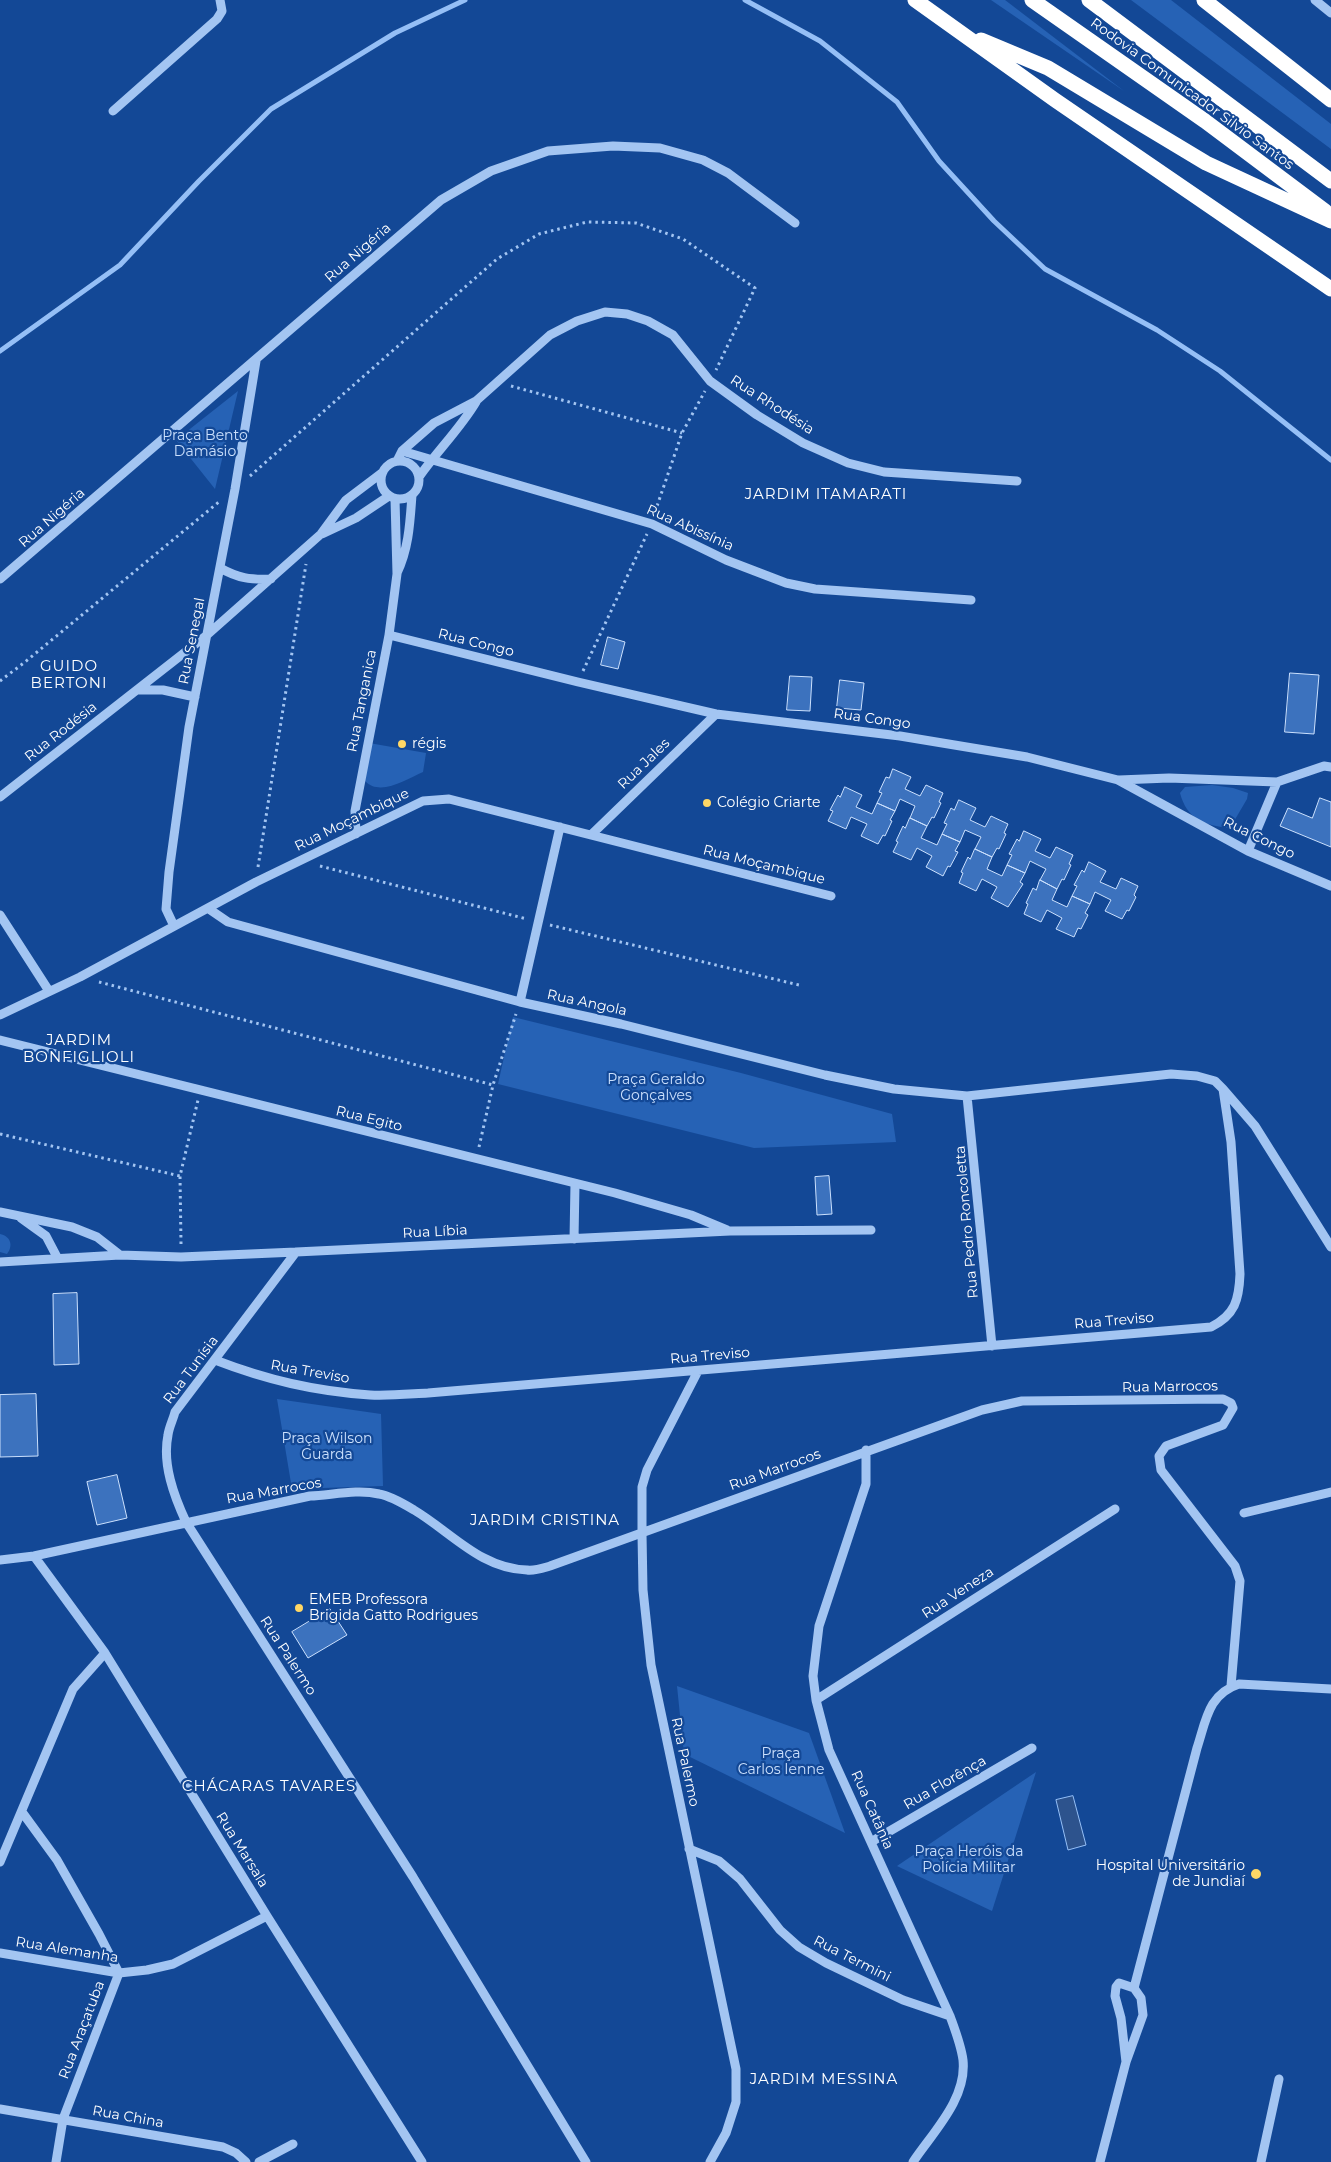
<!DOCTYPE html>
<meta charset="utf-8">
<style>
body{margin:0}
canvas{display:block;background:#134896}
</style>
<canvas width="1331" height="2162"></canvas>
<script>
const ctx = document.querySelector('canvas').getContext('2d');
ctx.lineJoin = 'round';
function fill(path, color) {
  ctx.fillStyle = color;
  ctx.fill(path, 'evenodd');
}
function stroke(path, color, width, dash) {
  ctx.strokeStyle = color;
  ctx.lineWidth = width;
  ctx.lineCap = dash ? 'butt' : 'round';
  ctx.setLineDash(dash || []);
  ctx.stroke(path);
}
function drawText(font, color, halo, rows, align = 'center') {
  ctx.font = font + ' Montserrat,sans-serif';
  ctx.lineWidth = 4.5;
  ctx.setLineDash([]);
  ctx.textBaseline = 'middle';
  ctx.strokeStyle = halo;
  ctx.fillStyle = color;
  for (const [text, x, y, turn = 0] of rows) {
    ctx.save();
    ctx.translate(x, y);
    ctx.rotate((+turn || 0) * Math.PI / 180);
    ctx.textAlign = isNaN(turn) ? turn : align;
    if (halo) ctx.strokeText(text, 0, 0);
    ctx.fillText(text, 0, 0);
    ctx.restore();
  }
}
const green = new Path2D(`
 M991,0h14l119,91z
 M1131,0h40l160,124v25z
 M238,391l-23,98 -39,-49z
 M369,743l57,10 -3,19c-16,7 -43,25 -58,9z
 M1212,785l21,3 15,5 -1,6 -17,29c-27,-3 -43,-9 -50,-35l5,-6z
 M513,1017l228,56 151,41 4,28 -142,6 -256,-64z
 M0,1234c10,2 14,11 7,20l-7,-2z
 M277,1399l104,15 2,72 -91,3z
 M677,1686l132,47 36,100 -161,-79z
 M1036,1772l-44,139 -95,-45z`);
const water = new Path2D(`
 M1073,1796l13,49 -18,5 -12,-50z`);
const stream = new Path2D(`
 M745,0l75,41 77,61 42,59 55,60 51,48 112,61 63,41 111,89
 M0,351l120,-86 79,-84 72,-72 124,-76 70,-33`);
const building = new Path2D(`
 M608,637l17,5 -7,27 -17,-4z
 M1290,673l29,2 -5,59 -29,-2z
 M790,676l22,1 -2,34 -23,-1z
 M840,680l24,3 -3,27 -24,-2z
 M893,769l18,8 -6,12 15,7 6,-11 17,8 -4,9 2,1 -7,15 -2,-1 -5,9 -17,-8 5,-12 -15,-7 -5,12 -18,-8 5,-10 -3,-1 7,-15 3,1z
 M845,787l17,8 -6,12 16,7 5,-11 18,8 -5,9 2,1 -7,15 -2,-1 -5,9 -17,-8 6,-12 -16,-7 -5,12 -18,-8 5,-10 -3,-1 8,-15 2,2z
 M1320,798l11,4v45l-51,-21 8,-18 24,10z
 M959,800l17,8 -6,12 15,7 6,-11 17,8 -4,9 2,1 -7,15 -2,-1 -5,9 -17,-8 6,-12 -16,-7 -5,12 -18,-8 5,-10 -3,-1 7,-15 3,2z
 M910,818l17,8 -6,12 16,7 5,-11 18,8 -5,9 3,1 -8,15 -2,-1 -5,10 -17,-9 6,-11 -15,-8 -6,12 -18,-8 5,-10 -2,-1 7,-15 2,2z
 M1024,831l17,8 -6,12 15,7 6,-11 17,8 -4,9 2,1 -7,15 -2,-1 -5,10 -17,-9 6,-11 -16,-8 -5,12 -18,-8 5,-10 -3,-1 8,-15 2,2z
 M975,849l17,8 -5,12 15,7 5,-11 18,8 -5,9 3,2 -15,23 -17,-9 6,-11 -15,-8 -6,12 -17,-8 4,-10 -2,-1 7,-15 2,2z
 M1089,862l17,9 -6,11 16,7 5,-11 17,8 -4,9 2,2 -7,14 -2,-1 -5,9 -17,-8 6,-11 -16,-8 -5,12 -18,-8 5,-10 -3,-1 8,-15 2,2z
 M1040,880l17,9 -5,11 15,7 5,-11 18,8 -5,9 3,2 -7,14 -3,-1 -4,9 -18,-8 6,-11 -15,-8 -6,12 -17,-8 4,-10 -2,-1 7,-15 3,2z
 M829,1176l3,38 -15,1 -2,-38z
 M77,1293l2,71 -25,1 -1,-71z
 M36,1394l2,62 -38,1v-62z
 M117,1475l10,43 -30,7 -10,-43z
 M330,1609l17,26 -39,23 -16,-26z`);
const path = new Path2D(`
 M511,386l171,47
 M250,476l247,-217 42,-25 48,-12 49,1 47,16 72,49 -39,82
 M655,512l27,-79 23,-42
 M583,671l64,-137
 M0,681l25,-19 195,-161
 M320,866l207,53
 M258,867l48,-303
 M550,925l249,60
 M99,982l394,103
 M0,1134l180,42
 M479,1147l14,-62 23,-71
 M181,1244l-1,-68 18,-76`);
const minor = new Path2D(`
 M1315,0l16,13
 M113,111l104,-92 5,-8 -2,-11
 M402,451l250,73 74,36 60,23 29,6 156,11
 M397,461l5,-10 32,-28 42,-22 74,-66 27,-14 28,-9 22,2 21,7 25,14 37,46 47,34 46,28 45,20 36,9 133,9
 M381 480a19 19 0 1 1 38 0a19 19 0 1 1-38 0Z
 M419,477c18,-26 41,-48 57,-75
 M322,534l34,-16 33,-22
 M220,568c18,10 30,12 51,11
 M397,573c12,-25 13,-51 15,-78
 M0,579l441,-379 50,-29 57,-20 65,-5 47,2 43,12 25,13 67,50
 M389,635l189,47 138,32 184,22 127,21 91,23 130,71 83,35
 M137,690h26l32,7
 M1119,780l50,-2 108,4 47,-16 7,1
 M0,797l207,-162 114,-101 25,-34 37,-28
 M356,834l-1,-23 34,-176 8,-61 -2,-75
 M591,835l125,-121
 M1248,851l29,-69
 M209,909l19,13 292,80 101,22 204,51 69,14 73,7 204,-22 26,2 18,5 8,8 32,37 76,121
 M0,915l49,76
 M174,926l-8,-17 3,-37 20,-145 46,-238 21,-128
 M520,1002l40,-175
 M0,1015l80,-38 176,-95 167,-81 26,-2 382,97
 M0,1040l615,153 76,22 36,15
 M967,1096l25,250
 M0,1212l72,15 25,10 23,18
 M21,1218l25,18 11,21
 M574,1239l1,-55
 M296,1252l-121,160c-2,8 -6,15 -7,23 -6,29 6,61 18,87l227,355 173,285
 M0,1262l120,-7 61,2 115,-5 434,-21 141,-1
 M215,1360c52,20 99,31 155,35 19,1 39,-1 58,-2l783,-66c24,-12 28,-27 29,-53l-9,-132 -8,-53
 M698,1371l-51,99 -5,17v47l1,56 8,75 85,404v33l-10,31 -16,29
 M866,1450v34l-47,142 -6,50 3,24 13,50 121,266c5,14 11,29 13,44 4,39 -30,72 -50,102
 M1244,1513l87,-21
 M34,1556l71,97 162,263 155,246
 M0,1560l34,-4 276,-60c22,-1 48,-7 69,-2 12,2 25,10 35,16 37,22 67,59 113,60 8,1 16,-2 23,-4l432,-156 40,-9 201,-2 8,4 2,5 -10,17 -57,21 -7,10 2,14 74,96 5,15 -9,105
 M816,1700l299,-191
 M22,1812l35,48 42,74 20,39 -56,146 -7,43
 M871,1842l161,-94
 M689,1849l30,12 21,18 40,51 19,17 27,16 77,37 47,16
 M0,1862l73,-173 32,-36
 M0,1953l119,20 28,-3 26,-6 94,-48
 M1134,1988l63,-240c9,-27 11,-54 42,-64l92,5
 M0,2109l223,38 13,6 10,9
 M259,2162l34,-18
 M1100,2162l26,-100 17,-47 -2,-17 -7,-10 -15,-5 -3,4 -1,9 6,22 5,44
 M1261,2162l18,-83`);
const highway = new Path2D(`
 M915,0l140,100 276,189
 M1032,0l173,121 120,90
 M1089,0l242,181
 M1204,0l127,100
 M981,40l67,28 158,95 125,58`);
const markers = [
 [402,744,5,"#ffd765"],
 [707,803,5,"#ffd765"],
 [299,1608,5,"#ffd765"],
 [1256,1874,6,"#ffd765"]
];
const streetNames = [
 ["Rodovia Comunicador Silvio Santos",1192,94,36],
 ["Rua Nigéria",358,253,-41],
 ["Rua Rhodésia",772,405,33],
 ["Rua Nigéria",52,518,-41],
 ["Rua Abissínia",690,528,24],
 ["Rua Senegal",192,641,-79],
 ["Rua Congo",476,643,14],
 ["Rua Tanganica",362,701,-79],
 ["Rua Congo",872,719,8],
 ["Rua Rodésia",61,732,-38],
 ["Rua Jales",644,764,-44],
 ["Rua Moçambique",352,820,-26],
 ["Rua Congo",1259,838,26],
 ["Rua Moçambique",764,865,14],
 ["Rua Angola",587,1003,12],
 ["Rua Egito",369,1119,14],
 ["Rua Pedro Roncoletta",967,1222,-95],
 ["Rua Líbia",435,1232,-3],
 ["Rua Treviso",1114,1321,-5],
 ["Rua Treviso",710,1356,-5],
 ["Rua Tunísia",191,1370,-53],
 ["Rua Treviso",310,1372,10],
 ["Rua Marrocos",1170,1387,-1],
 ["Rua Marrocos",775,1470,-20],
 ["Rua Marrocos",274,1491,-10],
 ["Rua Veneza",958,1593,-33],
 ["Rua Palermo",288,1656,57],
 ["Rua Palermo",685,1762,78],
 ["Rua Florênça",945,1783,-30],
 ["Rua Catânia",872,1810,66],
 ["Rua Marsala",242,1850,58],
 ["Rua Alemanha",67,1950,9],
 ["Rua Termini",852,1959,27],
 ["Rua Araçatuba",82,2030,-69],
 ["Rua China",128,2117,10]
];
const parkNames = [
 ["Praça Bento",205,436],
 ["Damásio",205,452],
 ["Praça Geraldo",656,1080],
 ["Gonçalves",656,1096],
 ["Praça Wilson",327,1439],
 ["Guarda",327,1455],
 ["Praça",781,1754],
 ["Carlos Ienne",781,1770],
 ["Praça Heróis da",969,1852],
 ["Polícia Militar",969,1868]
];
const poiNames = [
 ["régis",412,744],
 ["Colégio Criarte",717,803],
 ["EMEB Professora",309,1600],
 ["Brigida Gatto Rodrigues",309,1616],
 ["Hospital Universitário",1245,1866,"right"],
 ["de Jundiaí",1245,1882,"right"]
];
const neighbourhoodNames = [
 ["JARDIM ITAMARATI",826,495],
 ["GUIDO",69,667],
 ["BERTONI",69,684],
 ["JARDIM",79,1041],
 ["BONFIGLIOLI",79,1058],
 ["JARDIM CRISTINA",545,1521],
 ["CHÁCARAS TAVARES",269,1787],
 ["JARDIM MESSINA",824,2080]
];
fill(green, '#2662b5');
fill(water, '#2d538d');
stroke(water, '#95bff6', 1);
stroke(stream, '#95bff6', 5);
fill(building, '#3c72be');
stroke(building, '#cbe0fd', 1);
stroke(path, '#a3c5f2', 3, [2.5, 4]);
stroke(minor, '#a3c5f2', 9);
stroke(highway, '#fff', 15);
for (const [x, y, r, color] of markers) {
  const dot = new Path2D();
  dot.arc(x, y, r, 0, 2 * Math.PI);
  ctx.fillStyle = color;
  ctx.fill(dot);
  stroke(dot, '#134896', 2);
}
drawText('14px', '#fff', '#134896', streetNames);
drawText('14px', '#cbe0fd', '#134896', parkNames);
drawText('14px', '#fff', '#134896', poiNames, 'left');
ctx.letterSpacing = '1px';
drawText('15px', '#fff', '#134896', neighbourhoodNames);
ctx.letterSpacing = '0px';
</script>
